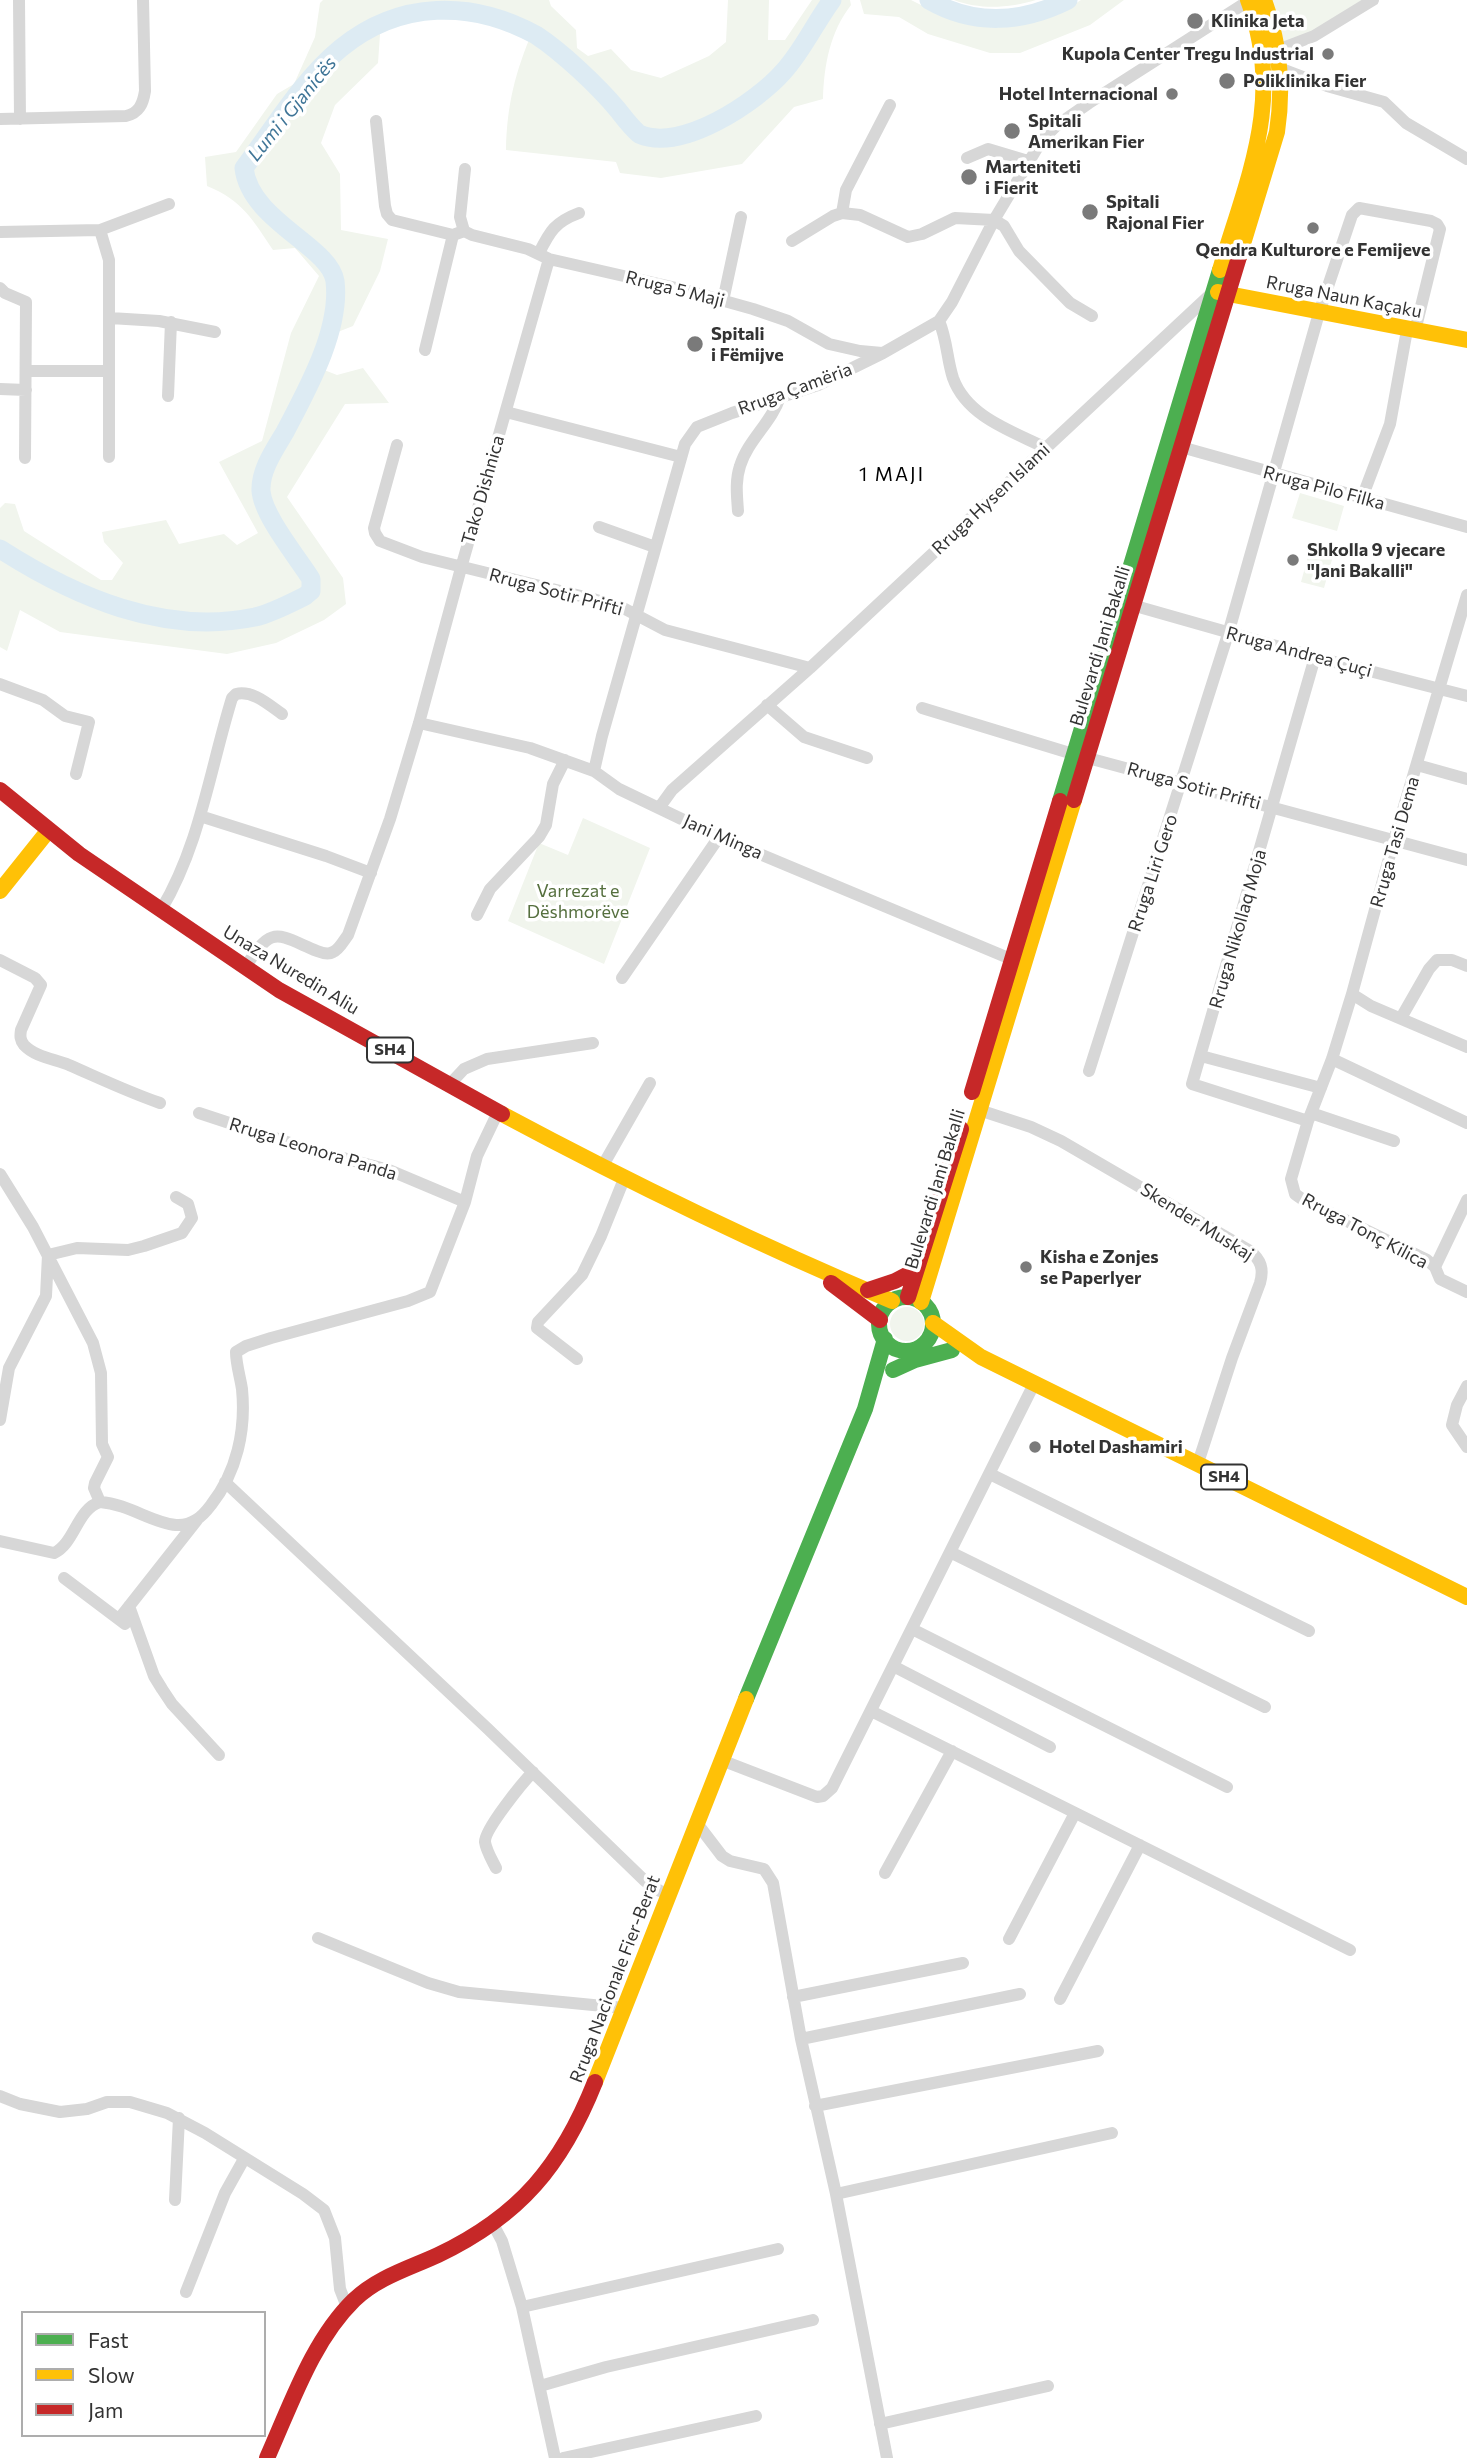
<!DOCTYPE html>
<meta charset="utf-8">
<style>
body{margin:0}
#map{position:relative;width:1467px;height:2458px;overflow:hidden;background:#fff;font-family:Commissioner,sans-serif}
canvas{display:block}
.legend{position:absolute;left:21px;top:2311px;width:245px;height:126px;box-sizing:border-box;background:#fff;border:2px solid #adadad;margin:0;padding:9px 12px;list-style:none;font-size:21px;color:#333}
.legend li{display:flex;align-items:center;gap:14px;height:35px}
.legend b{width:35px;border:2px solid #adadad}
</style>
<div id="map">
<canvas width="1467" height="2458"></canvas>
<ul class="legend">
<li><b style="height:9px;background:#4caf50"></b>Fast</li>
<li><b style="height:9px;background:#ffc107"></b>Slow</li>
<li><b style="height:9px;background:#c62828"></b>Jam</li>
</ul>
</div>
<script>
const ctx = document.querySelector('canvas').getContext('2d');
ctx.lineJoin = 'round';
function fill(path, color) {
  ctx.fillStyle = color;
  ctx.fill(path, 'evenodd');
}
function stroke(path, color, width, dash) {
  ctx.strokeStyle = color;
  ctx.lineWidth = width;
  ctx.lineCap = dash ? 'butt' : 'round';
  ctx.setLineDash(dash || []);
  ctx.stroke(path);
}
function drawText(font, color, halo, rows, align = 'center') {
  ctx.font = font + ' Commissioner,sans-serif';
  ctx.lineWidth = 7;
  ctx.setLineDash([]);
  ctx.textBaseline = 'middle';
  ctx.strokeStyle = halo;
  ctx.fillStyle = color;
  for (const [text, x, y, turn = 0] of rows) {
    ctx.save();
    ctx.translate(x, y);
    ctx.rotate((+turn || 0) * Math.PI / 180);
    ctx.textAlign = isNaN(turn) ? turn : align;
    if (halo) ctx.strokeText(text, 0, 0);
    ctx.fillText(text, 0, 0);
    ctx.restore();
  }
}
const green = new Path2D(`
 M323,0h226l2,6 25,24 1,18 11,8 23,-7 20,21 30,8 48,-22 17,-14 2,-42h41l-1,40h17l27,-40h38l1,5c-21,27 -27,60 -28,94l-29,8 -52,57 -81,14 -41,-5 -4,-11 -110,-12c1,-46 9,-77 27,-120 -53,-30 -95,-30 -152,-10l-3,43 -43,42 -14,38 19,31 1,56 47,9 -8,32 -27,55 -28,11 -11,29 23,9 26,-7 26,35 -44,1 -58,93 56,81 3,26 -22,16 -48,23 -49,11 -167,-22 -40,-22 -13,41 -7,-4v-139l5,-5 10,1 9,27 77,49h11l11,-17 -19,-21 -2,-10 64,-12 13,24 45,-10 13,11 21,-12 -39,-71 43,-21 29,-108 28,-57 -24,-28 -22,2c-20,-30 -31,-50 -66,-64l-2,-29 31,-5 41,-58 17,-10 21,-47 5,-34z
 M860,0h51l26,13 28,10 36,4 35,-5 23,-8 22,-14h43l-34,25 -70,28h-30l-62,-19 -29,-17 -35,-3z
 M954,0h82c-26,8 -56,10 -82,0z
 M1268,0h97l-53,33 -30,12z
 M1300,493l44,13 -7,25 -45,-13z
 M1310,549l23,7 -9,32 -23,-6z
 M583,818l67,30 -46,116 -96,-43 31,-78 29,12z
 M890 1324a17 17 0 1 1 34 0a17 17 0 1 1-34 0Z`);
const river = new Path2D(`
 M929,0c45,26 93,23 139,0
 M0,549c75,48 164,87 255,68 17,-4 34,-13 50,-21l6,-5v-12c-13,-21 -48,-63 -50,-88 -1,-21 14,-42 24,-59 22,-42 56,-102 50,-151 -5,-35 -85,-60 -91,-113 30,-40 58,-88 97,-120 59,-48 131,-48 195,-13 26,17 62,51 82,75 7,9 12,16 21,24 42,19 118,-32 145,-63 19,-21 31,-48 48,-71`);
const street = new Path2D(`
 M19,0l1,119
 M1280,49l34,-13 59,-36
 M1282,69l45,17 57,16 22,21 61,36
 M890,105l-44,85 -4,23 18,2 48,22 14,-3 33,-16 39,2 10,6 15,25 51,52 22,13
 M0,119l126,-3c13,-3 17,-12 19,-25l-2,-91
 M376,121l9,85 2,8 5,6 61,15 11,-4 8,4 56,14 21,10 136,31 68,19 35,12 41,23 31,7 22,2
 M967,158l21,-9 40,12
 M100,230l9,30v197
 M464,231l-4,-14 5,-48
 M0,232l100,-2 69,-26
 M792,241l41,-25 9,-3
 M539,253c11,-22 16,-31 40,-40
 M0,288l5,5 21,9 -1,156
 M723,301l18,-84
 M110,318l49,3 56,11
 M939,321c8,18 8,39 14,57 14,39 59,53 93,70
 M425,350l28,-115
 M26,371h83
 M0,389l26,1
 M168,396l3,-74
 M506,412l175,45
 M397,445l-23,83 1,5 5,8 42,16 171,42 32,10 40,21 145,38
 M1181,447l286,80
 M1362,498l28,-74 17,-94
 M738,511c-1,-15 -3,-30 2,-45 8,-26 32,-44 40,-69
 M599,527l56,20
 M1467,595l-73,245 -42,154 -20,65 -24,62 -17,58 4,15 7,5 125,61 8,7 5,12 27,13
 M1132,605l183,52 152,39
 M0,684l43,16 22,16 24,6 -13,52
 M767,705l37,32 63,21
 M922,708l151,46 394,106
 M419,723l111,25 64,23 25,18 100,48 299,125
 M1417,765l50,14
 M594,771l8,-35 83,-292 12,-17 35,-14 86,-28 65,-32 56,-32 13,-19 42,-82 48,-80 14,-14 33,-23 161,-103
 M659,808l13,-18 138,-122 401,-374
 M200,816l126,40 45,17
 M161,910c39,-65 49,-141 71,-212l4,-4c17,-4 33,11 46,20
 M477,915l13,-26 49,-52 7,-12 7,-41 12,-24
 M0,960l35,18 6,7 -20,45c-1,6 -1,10 3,15 11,12 30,14 45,20 30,13 59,27 91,38
 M245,968c27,-44 31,-34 72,-17 5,2 11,4 16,1 6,-2 11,-12 15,-17l42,-116 29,-96 42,-155 88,-309
 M622,978l97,-141
 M1352,994l19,12 96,41
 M1401,1018l28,-49 8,-9h15l15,6
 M1201,1056l120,32
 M1332,1059l135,64
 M1089,1071l139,-437 91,-321 33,-98 7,-7 72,13 6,3 3,5 -25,102
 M450,1084l14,-15 23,-10 106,-16
 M979,1110l52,17 30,14 189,110c11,9 14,18 10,32l-28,75 -34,105
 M199,1113l106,35 84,22 76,32
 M1311,1113l83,28
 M1308,1121l-116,-37 123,-427
 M602,1167l48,-84
 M0,1174l33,53 60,116 8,30 1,71 6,13 -13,26 -1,5 6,14
 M1435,1267l32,-67
 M577,1359l-40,-31 1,-6 44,-47 19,-39 23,-57
 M1467,1386l-10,19 -5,20 15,22
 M0,1420l9,-52 37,-72 2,-41 29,-7 51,2 16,-4 38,-13 10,-15 -4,-14 -12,-7
 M990,1474l319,157
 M225,1482l263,247 157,152 15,10 9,2
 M0,1541l54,12c21,-10 23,-44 46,-51 29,2 52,21 76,23 16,1 26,-8 35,-20 26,-33 35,-75 31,-116 -2,-13 -6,-25 -6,-37l10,-6 25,-8 137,-37 22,-9 35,-90 12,-46 21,-44
 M950,1552l315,155
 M64,1578l61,46
 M129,1606l25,70 8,13 10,15 47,51
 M119,1619l78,-99
 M912,1629l315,158
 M893,1666l157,81
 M871,1711l479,239
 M721,1760l96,37 6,-1 9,-8 203,-406
 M696,1822l26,34 8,5 34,8 9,14 28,156 35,155 51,264
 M496,1868c-4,-8 -10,-18 -11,-26 -1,-12 38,-60 48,-70
 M885,1873l67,-122
 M318,1938l110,45 31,9 165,16
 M1009,1939l66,-126
 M793,1997l170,-34
 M1060,1999l80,-154
 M801,2039l219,-45
 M0,2096l20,8 40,8 27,-3 20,-7h23l37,11 38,20 98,61 21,16 11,28 5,51 7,18
 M815,2106l283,-55
 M836,2194l276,-61
 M175,2200l4,-82
 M493,2224l9,17 20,66 33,151
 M186,2292l39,-99 19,-34
 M522,2307l256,-58
 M540,2386l66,-19 207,-47
 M880,2424l168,-38
 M563,2458l193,-42`);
const fast = new Path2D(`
 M1060,801l160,-531
 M879 1324a27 27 0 1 1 54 0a27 27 0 1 1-54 0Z
 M893,1370l22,-10 37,-10
 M746,1699l119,-290 20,-70`);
const slow = new Path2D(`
 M1239,257l38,-125c7,-46 3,-88 -13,-132
 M1220,270c28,-94 65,-172 28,-270
 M1218,292l249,48
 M0,891l48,-60
 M502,1114c127,68 257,131 390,187
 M921,1302l153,-502
 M933,1323l48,34 486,240
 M595,2082l151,-383`);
const jam = new Path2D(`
 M0,790l79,64 200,136 223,124
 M1074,800l165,-543
 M972,1092l88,-291
 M831,1283l49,37
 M868,1290l27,-9 21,-11
 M908,1297l53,-168
 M267,2458c24,-53 45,-117 87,-158 24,-23 56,-32 84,-45 82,-39 124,-90 157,-173`);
const markers = [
 [1195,21,9,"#7a7a7a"],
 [1328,54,7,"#7a7a7a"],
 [1227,81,9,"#7a7a7a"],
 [1172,94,7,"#7a7a7a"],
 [1012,131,9,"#7a7a7a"],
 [969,177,9,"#7a7a7a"],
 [1090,212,9,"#7a7a7a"],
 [1313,228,7,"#7a7a7a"],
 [695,344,9,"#7a7a7a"],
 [1293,560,7,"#7a7a7a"],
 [1026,1267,7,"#7a7a7a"],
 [1035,1447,7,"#7a7a7a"]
];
const shields = [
 [390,1050,46],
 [1224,1477,46]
];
const shieldNames = [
 ["SH4",390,1050],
 ["SH4",1224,1477]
];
const poiNames = [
 ["Klinika Jeta",1211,21],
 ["Kupola Center Tregu Industrial",1314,54,"right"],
 ["Poliklinika Fier",1243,81],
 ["Hotel Internacional",1158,94,"right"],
 ["Spitali",1028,121],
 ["Amerikan Fier",1028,142],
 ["Marteniteti",985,167],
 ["i Fierit",985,188],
 ["Spitali",1106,202],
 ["Rajonal Fier",1106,223],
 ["Qendra Kulturore e Femijeve",1313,250,"center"],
 ["Spitali",711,334],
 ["i Fëmijve",711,355],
 ["Shkolla 9 vjecare",1307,550],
 ["\"Jani Bakalli\"",1307,571],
 ["Kisha e Zonjes",1040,1257],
 ["se Paperlyer",1040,1278],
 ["Hotel Dashamiri",1049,1447]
];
const streetNames = [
 ["Rruga 5 Maji",675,289,14],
 ["Rruga Naun Kaçaku",1344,297,11],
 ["Rruga Çamëria",795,389,-20],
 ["Rruga Pilo Filka",1324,488,15],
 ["Tako Dishnica",483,490,-74],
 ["Rruga Hysen Islami",991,499,-43],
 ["Rruga Sotir Prifti",556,592,15],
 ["Bulevardi Jani Bakalli",1100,646,-73],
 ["Rruga Andrea Çuçi",1299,652,15],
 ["Rruga Sotir Prifti",1194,786,15],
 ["Jani Minga",723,837,24],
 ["Rruga Tasi Dema",1395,842,-74],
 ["Rruga Liri Gero",1153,873,-72],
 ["Rruga Nikollaq Moja",1238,929,-74],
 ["Unaza Nuredin Aliu",291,970,31],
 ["Rruga Leonora Panda",313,1149,17],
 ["Bulevardi Jani Bakalli",935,1189,-73],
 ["Skender Muskaj",1197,1222,32],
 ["Rruga Tonç Kilica",1365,1231,28],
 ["Rruga Nacionale Fier-Berat",615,1979,-69]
];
const parkNames = [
 ["Varrezat e",578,891],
 ["Dëshmorëve",578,912]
];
const waterNames = [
 ["Lumi i Gjanicës",292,109,-51]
];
const neighbourhoodNames = [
 ["1 MAJI",892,475]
];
fill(green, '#f1f5ed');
stroke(river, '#ddebf3', 19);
stroke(street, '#d7d7d7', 12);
stroke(fast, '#4caf50', 16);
stroke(slow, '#ffc107', 16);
stroke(jam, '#c62828', 16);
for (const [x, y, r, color] of markers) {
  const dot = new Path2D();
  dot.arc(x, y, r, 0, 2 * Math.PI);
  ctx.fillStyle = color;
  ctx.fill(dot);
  stroke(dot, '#fff', 2.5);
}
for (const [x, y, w] of shields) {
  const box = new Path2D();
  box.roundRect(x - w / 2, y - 12.5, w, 25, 5);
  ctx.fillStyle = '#fff';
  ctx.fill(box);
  stroke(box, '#333', 2);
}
drawText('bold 16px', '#333', null, shieldNames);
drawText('bold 18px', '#333', '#fff', poiNames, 'left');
drawText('18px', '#333', '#fff', streetNames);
drawText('18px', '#56703f', '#fff', parkNames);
drawText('italic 19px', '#3f7597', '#fff', waterNames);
ctx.letterSpacing = '2px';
drawText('19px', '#000', '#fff', neighbourhoodNames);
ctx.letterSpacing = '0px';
</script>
